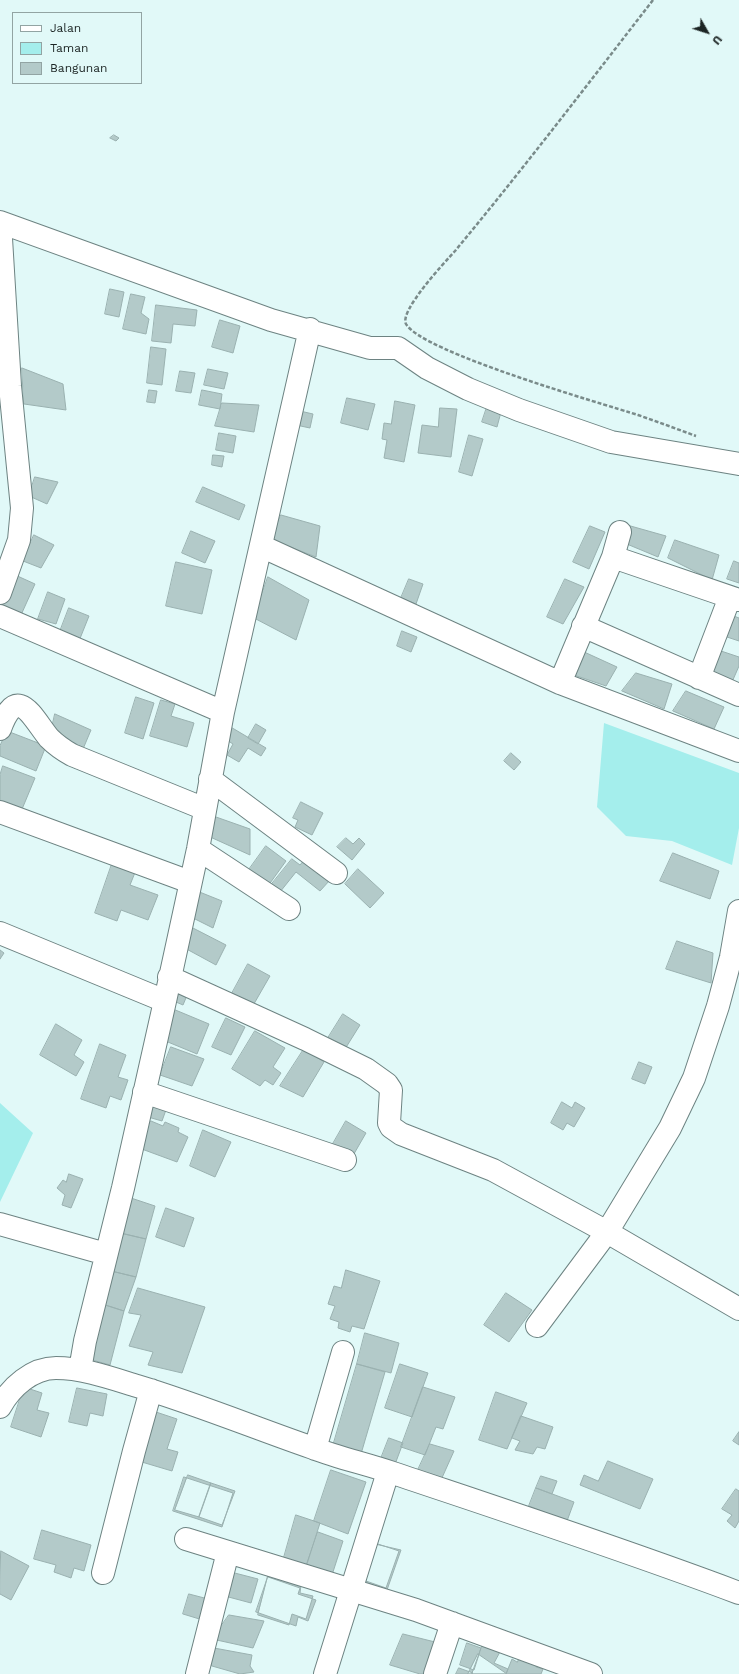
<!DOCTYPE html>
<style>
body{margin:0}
#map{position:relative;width:739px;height:1674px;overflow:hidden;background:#e1f9f8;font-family:"Work Sans",sans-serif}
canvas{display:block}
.legend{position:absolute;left:12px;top:12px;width:130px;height:72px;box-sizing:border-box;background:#e1f9f8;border:1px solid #92a4a3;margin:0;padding:5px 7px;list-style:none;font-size:12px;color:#1c2524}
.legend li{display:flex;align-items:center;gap:8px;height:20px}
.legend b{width:20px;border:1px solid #92a4a3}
.north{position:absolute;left:687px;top:12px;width:40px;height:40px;-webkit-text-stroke:3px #e1f9f8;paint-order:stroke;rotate:129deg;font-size:11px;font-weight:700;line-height:16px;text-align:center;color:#1c2524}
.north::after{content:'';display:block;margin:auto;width:14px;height:18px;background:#1c2524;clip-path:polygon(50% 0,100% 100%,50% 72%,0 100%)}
</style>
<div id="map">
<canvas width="739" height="1674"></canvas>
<ul class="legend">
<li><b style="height:5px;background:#fff"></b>Jalan</li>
<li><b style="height:11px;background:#a4eeec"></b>Taman</li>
<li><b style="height:11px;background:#b3cac9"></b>Bangunan</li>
</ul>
<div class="north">U</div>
</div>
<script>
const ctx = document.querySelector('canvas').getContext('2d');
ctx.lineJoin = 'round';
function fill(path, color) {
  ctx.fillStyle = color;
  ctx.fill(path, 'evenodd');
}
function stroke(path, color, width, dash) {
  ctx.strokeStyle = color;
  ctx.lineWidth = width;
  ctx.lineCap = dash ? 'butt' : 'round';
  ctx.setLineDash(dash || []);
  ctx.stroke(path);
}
const green = new Path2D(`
 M604,723l135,50v55l-7,37 -60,-24 -46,-5 -29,-29z
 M0,1103l33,30 -33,69z`);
const building = new Path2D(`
 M114,135l5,3 -3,3 -6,-3z
 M110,289l14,3 -5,25 -14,-3z
 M131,294l14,3 -4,16 8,6 -3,15 -23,-5z
 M156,305l41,5 -2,16 -22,-2 -2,19 -19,-2z
 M220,320l20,6 -7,27 -21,-6z
 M151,347l15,2 -4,36 -15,-2z
 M22,368l41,16 3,26 -42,-6z
 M208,369l20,4 -4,16 -20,-4z
 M180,371l15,2 -4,20 -15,-2z
 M149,390l8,1 -2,12 -8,-1z
 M202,390l20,4 -2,15 -21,-4z
 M347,398l28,6 -7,26 -27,-7z
 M395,401l20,4 -11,57 -20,-4 3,-18 -5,-1 2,-16 7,1z
 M222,403l37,2 -5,27 -39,-6z
 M487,407l14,5 -4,15 -15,-5z
 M440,408l17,1 -6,48 -33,-4 4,-28 16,2z
 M300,411l13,3 -3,14 -14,-3z
 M219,433l17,3 -3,17 -17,-3z
 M469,435l14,4 -11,37 -13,-4z
 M213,455l11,1 -2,11 -10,-2z
 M35,477l23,5 -11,22 -18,-8z
 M203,487l42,18 -6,15 -43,-18z
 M281,515l39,11 -4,31 -44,-17z
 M627,525l39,11 -8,21 -36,-15z
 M590,526l15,6 -16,37 -16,-7z
 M191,531l24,10 -10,22 -23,-10z
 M34,535l20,10 -13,23 -18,-7z
 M675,540l44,15 -7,25 -44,-22z
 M734,561l5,2v20l-12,-4z
 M176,562l36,8 -10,44 -36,-8z
 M13,574l22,10 -14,31 -21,-9v-5z
 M268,577l41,23 -13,40 -42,-22z
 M409,579l14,5 -7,20 -15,-6z
 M565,579l19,8 -21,37 -16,-7z
 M48,592l17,7 -9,25 -18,-5z
 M69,608l20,8 -10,25 -20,-7z
 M731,615l8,3v23l-18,-6z
 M402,631l15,6 -6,15 -14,-6z
 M718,650l21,7v9l-7,16 -23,-11z
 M582,651l35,16 -11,19 -38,-13z
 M636,673l36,11 -8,25 -42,-18z
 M686,691l38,16 -10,22 -41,-18z
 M136,697l18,6 -11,36 -18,-6z
 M161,700l14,4 -4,12 23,7 -7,24 -37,-11z
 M55,714l36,16 -8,19 -33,-12z
 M256,724l10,6 -8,14 -10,-6z
 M229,726l37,22 -5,8 -13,-8 -9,14 -12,-7 6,-11 -11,-7z
 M7,731l39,15 -10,25 -36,-15v-10z
 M511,753l10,9 -7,8 -10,-9z
 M3,766l32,12 -15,36 -20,-8v-31z
 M301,802l22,11 -11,22 -17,-8 3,-7 -5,-2z
 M216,817l34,12v26l-42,-19z
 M346,838l7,6 6,-6 6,6 -13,16 -15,-13z
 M266,846l20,15 -18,25 -20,-15z
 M673,853l46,18 -9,28 -50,-18z
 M292,859l8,6 5,-6 25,21 -10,11 -24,-19 -16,20 -9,-7z
 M113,861l23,9 -6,15 28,10 -10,25 -27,-10 -4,11 -22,-8z
 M358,869l26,24 -14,15 -25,-24z
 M197,891l25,10 -9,27 -26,-13z
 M191,927l35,18 -10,20 -35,-19z
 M677,941l36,12 -2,30 -45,-14z
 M0,950l4,3 -4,6z
 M248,964l22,12 -19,33 -21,-12z
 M174,987l14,6 -5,12 -14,-6z
 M173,1009l36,15 -12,30 -34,-14z
 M343,1014l17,11 -15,24 -17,-11z
 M226,1018l19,9 -14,28 -19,-8z
 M56,1024l26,16 -8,15 10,7 -8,14 -36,-21z
 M255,1031l30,17 -12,19 8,6 -8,12 -8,-5 -5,6 -28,-17z
 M100,1044l26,11 -8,22 10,3 -7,20 -11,-4 -4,12 -25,-9z
 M171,1047l33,12 -12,27 -32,-11z
 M304,1049l20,13 -21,35 -23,-11z
 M639,1062l13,5 -7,17 -13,-5z
 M146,1099l21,8 -5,14 -21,-6z
 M562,1102l10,6 3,-6 10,6 -11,19 -7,-4 -4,7 -12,-7z
 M151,1121l12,5 2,-4 14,6 -1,4 10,5 -11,25 -38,-14z
 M346,1121l20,12 -15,26 -21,-10z
 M203,1130l28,12 -16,35 -25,-11z
 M69,1174l14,5 -12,29 -9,-3 3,-10 -8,-7 6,-8 3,2z
 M125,1196l30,10 -9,33 -30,-7z
 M166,1208l28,10 -10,29 -28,-10z
 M116,1232l30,7 -10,38 -29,-7z
 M107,1270l29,7 -12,34 -25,-8z
 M346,1270l34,11 -16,48 -12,-3 -2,6 -12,-4 1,-6 -9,-3 5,-13 -7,-2 6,-18 7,2z
 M138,1288l67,19 -23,66 -34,-8 5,-13 -24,-6 12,-31 -12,-2z
 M506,1293l26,17 -23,32 -25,-17z
 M99,1303l25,8 -14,54 -25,-7z
 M365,1333l34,10 -8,30 -34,-9z
 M357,1364l28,8 -24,82 -28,-8z
 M400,1364l28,9 -16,44 -27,-9z
 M24,1387l18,6 -5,17 12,3 -8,24 -30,-10z
 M423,1387l32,10 -12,32 -7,-2 -11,28 -24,-8z
 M77,1388l30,6 -4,22 -13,-3 -3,13 -18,-4z
 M496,1392l31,11 -20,46 -28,-9z
 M150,1410l27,9 -10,30 11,3 -6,19 -37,-11z
 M521,1416l32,11 -8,22 -8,-2 -4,7 -18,-4 5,-9 -8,-3z
 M739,1432v13l-6,-4z
 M389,1438l14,5 -9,24 -14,-6z
 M430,1444l24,7 -13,29 -24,-8z
 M608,1461l45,18 -13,30 -60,-24 4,-10 14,6z
 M331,1470l35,12 -18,52 -34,-13z
 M188,1475l23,8 -12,34 -24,-7z
 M541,1476l16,5 -5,13 -16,-6z
 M184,1477l49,16 -11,34 -49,-16z
 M211,1483l24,8 -13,34 -23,-8z
 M536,1488l38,14 -7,19 -38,-15z
 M736,1489l3,2v30l-4,7 -8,-7 5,-6 -10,-6z
 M296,1515l24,8 -14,44 -23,-6z
 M42,1530l49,15 -7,26 -10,-3 -3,10 -17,-6 2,-7 -22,-6z
 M318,1532l25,9 -11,34 -26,-8z
 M372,1542l27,9 -13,37 -23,-8z
 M375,1544l26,6 -14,40 -23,-7z
 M1,1551l28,15 -18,34 -11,-6z
 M227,1571l31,8 -7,24 -30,-8z
 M268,1576l33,9 -1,8 13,3 -7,23 -14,-5 -3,11 -31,-10z
 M268,1577l32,11 -2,6 18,6 -8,21 -10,-4 -2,9 -40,-14z
 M189,1594l23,6 -6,21 -23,-7z
 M229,1615l35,6 -11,27 -41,-9z
 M403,1634l32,8 -9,32h-6l-30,-9z
 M467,1643l14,5 -7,22 -14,-5z
 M483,1644l18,6 -7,13 14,6 -2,5h-34z
 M214,1648l38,7 -2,11 4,6 -14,2 -28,-8z
 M478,1654l29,20h-39z
 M521,1655l17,6 -2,6 7,2 -2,5h-35l6,-15 5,3z
 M459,1668l14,5 -1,1h-16z`);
const path = new Path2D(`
 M653,0c-65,84 -130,169 -198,251 -10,11 -56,60 -49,73 16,28 194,79 232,91 20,7 39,14 58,21`);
const minor = new Path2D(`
 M0,222l271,98 99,28h28l29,20 41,21 51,21 92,32 128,22
 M261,546l299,137 179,68
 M613,557l126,43
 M0,593l19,-53 3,-32 -12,-122 -10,-164
 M0,616l223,96
 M583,626l156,69
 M699,678l31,-81
 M560,683l53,-126 7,-25
 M0,729c17,-47 32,-12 49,9 7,7 14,12 23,17l133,54
 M210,779l126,94
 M0,812l190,70
 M198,849l91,60
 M0,933l165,68
 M169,977l136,62 61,30 21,15 4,6 -2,33 2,4 10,7 92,36 114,62 132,77
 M144,1092l201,68
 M0,1224l106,30
 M537,1326l70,-94 63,-104 24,-50 24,-72 13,-49 8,-46
 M80,1370l5,-29 38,-153 42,-187 33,-152 25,-137 87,-383
 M0,1407c11,-20 32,-39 56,-39 27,0 55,10 81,18 60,18 118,42 176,62 26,10 54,16 80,25 116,39 232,77 346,120
 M315,1449l28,-97
 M186,1539l230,71 175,64
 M103,1573l31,-122 17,-61
 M197,1674l31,-122
 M325,1674l63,-202
 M435,1674l17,-51`);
fill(green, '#a4eeec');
fill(building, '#b3cac9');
stroke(building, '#9ab1b0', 1);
stroke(minor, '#6d8382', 24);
stroke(path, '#7a8b8a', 2.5, [4, 2]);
stroke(minor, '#fff', 22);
</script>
